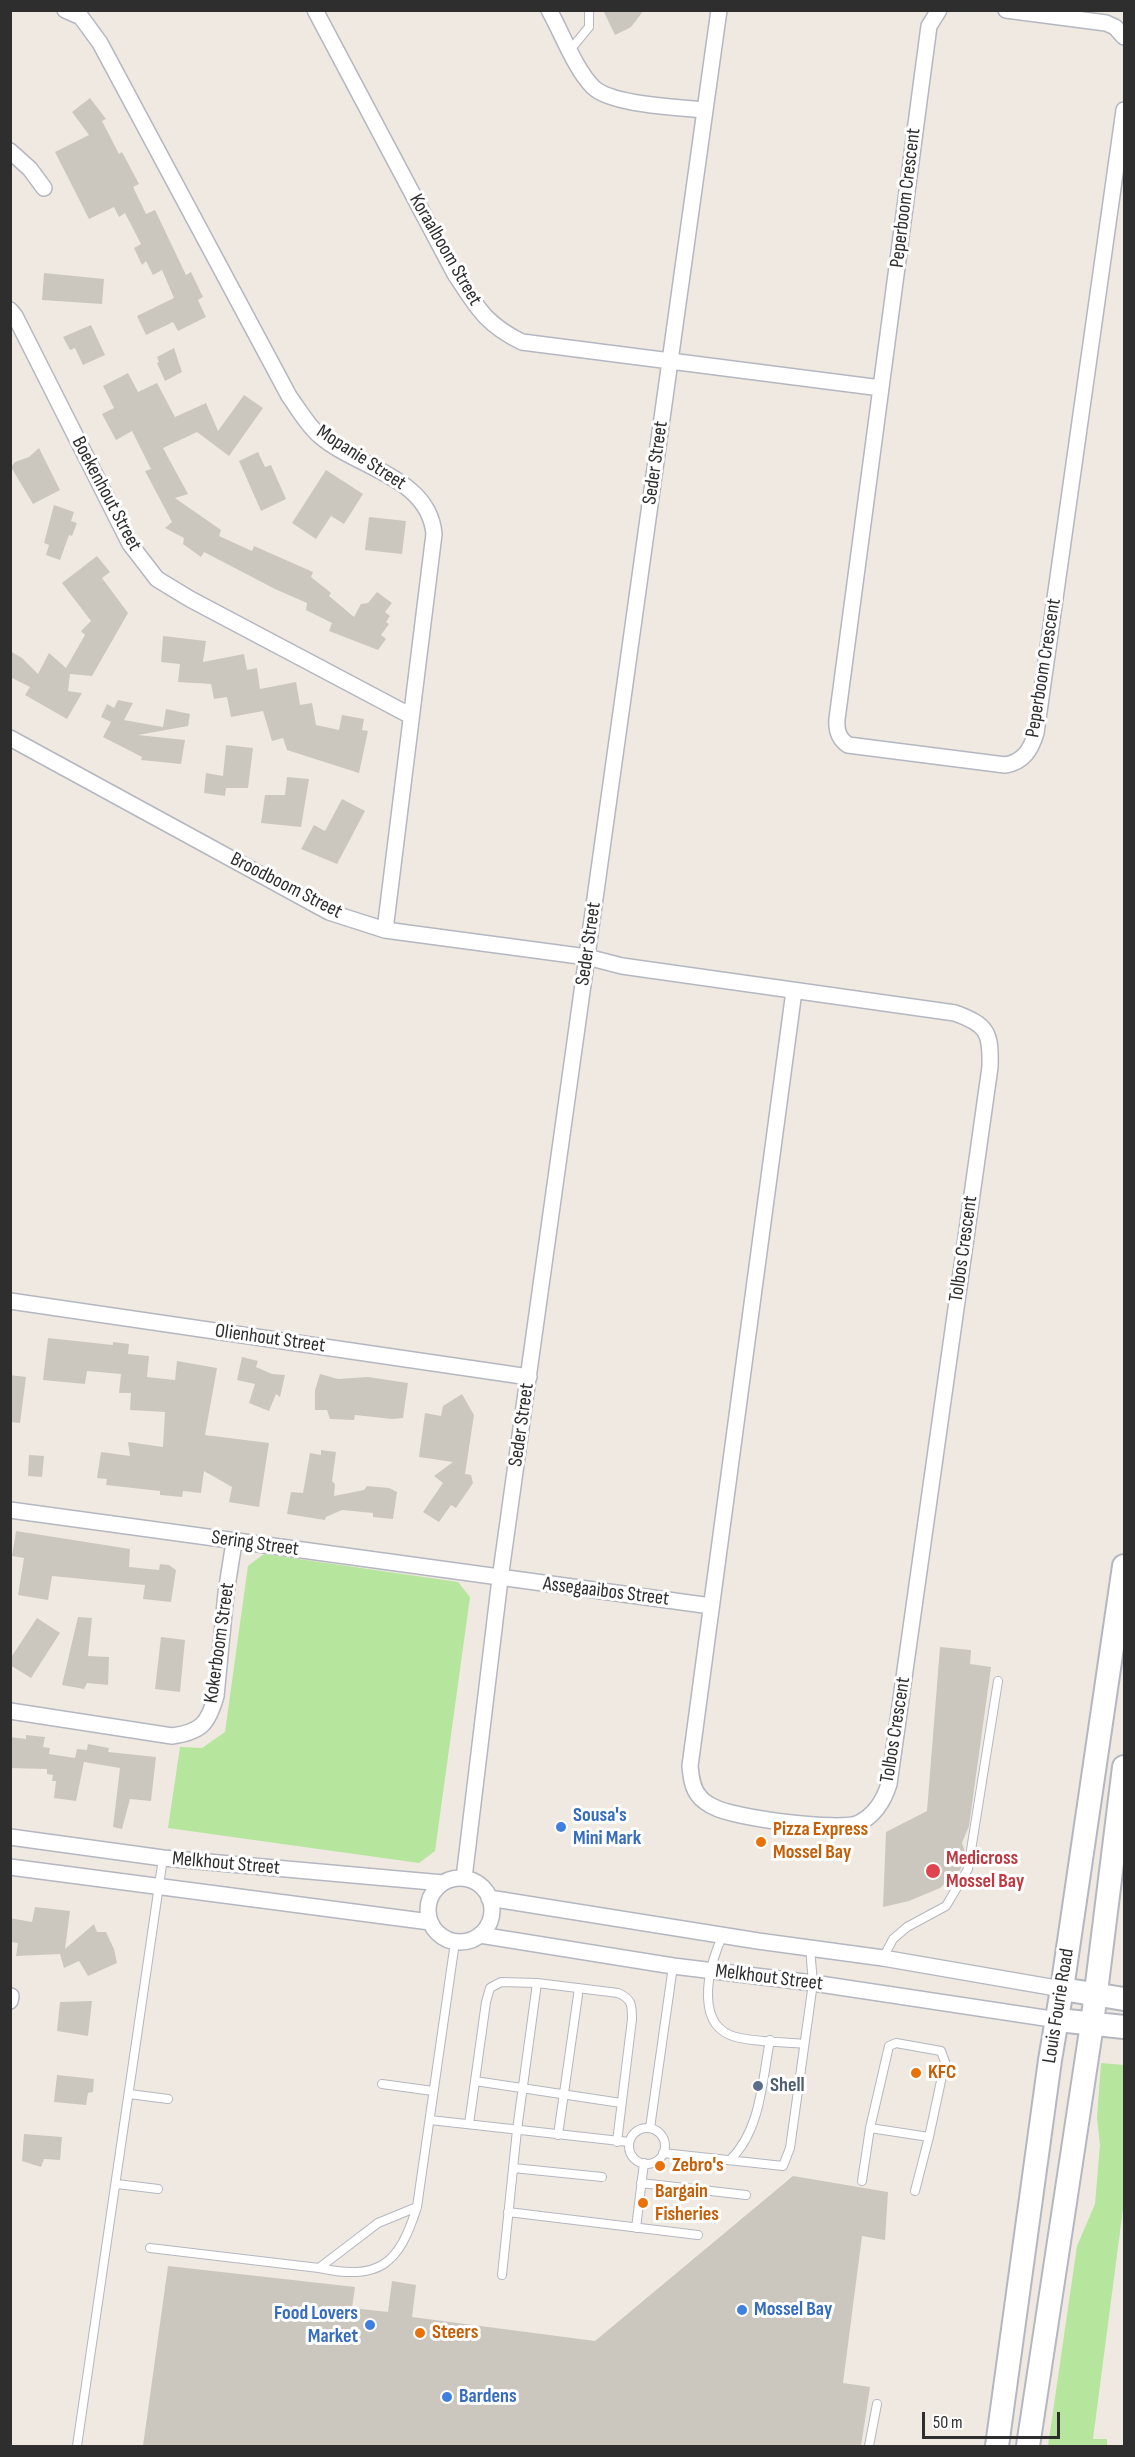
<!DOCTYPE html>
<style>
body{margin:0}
#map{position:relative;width:1135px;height:2457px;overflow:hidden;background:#efe9e1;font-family:"Sofia Sans Condensed",sans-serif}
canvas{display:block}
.frame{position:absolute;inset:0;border:12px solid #2e2e2e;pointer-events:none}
.scale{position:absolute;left:922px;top:2412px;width:138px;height:27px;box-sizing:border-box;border:3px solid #2e2e2e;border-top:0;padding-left:8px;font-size:18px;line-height:21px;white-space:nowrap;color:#2e2e2e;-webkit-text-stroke:4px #fff;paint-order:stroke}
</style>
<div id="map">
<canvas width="1135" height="2457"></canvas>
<div class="frame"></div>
<div class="scale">50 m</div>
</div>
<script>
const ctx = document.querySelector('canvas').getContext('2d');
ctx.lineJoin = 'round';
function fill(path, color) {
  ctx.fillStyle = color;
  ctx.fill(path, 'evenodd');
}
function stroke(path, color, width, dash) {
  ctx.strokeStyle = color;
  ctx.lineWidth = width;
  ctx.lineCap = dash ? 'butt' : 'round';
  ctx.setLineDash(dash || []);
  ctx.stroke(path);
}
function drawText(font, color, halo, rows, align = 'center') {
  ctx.font = font + ' "Sofia Sans Condensed",sans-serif';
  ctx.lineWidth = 6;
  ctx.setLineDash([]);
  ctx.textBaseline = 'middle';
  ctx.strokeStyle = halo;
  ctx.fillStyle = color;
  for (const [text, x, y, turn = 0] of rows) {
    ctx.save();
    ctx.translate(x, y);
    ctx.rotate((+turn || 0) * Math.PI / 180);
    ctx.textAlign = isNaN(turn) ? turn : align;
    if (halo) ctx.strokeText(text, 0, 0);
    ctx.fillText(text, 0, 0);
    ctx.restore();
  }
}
const green = new Path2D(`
 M264,1554l194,28 12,15 -35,254 -16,12 -251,-35 12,-81 22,1 23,-16 23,-166z
 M1101,2063l23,2v136l-31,238h14v7h-59l29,-200 18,-42 5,-59 -3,-27z`);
const building = new Path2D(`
 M603,10h41l-13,17 -16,8z
 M90,98l16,21 -4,2 17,33 3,-2 17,32 -6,3 13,27 9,-4 31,65 5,-3 12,25 -5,3 8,17 -28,14 -5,-9 -27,13 -9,-19 37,-18 -12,-28 -9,5 -7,-14 -4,4 -8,-17 7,-4 -16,-31 -6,4 -5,-10 -25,12 -34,-67 34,-17 -17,-23z
 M44,273l60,6 -2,25 -60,-4z
 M91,325l14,30 -22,10 -8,-17 -5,2 -7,-13z
 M174,348l8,24 -17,9 -8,-18 2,-1 -2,-5z
 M128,373l10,19 19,-9 18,34 31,-14 12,28 26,-36 19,13 -34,48 -32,-24 -34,16 25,46 -13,4 46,32 -2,6 33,15 2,-5 59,26 -2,5 20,16 -2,3 25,21 7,-13 7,-1 9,-11 15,11 -7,9 5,4 -4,6 3,2 -8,11 5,4 -8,11 -49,-19 3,-8 -26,-13 1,-7 -32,-14 -71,-37 -3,5 -18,-13 1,-6 -19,-10 7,-6 -27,-51 6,-2 -19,-38 -16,9 -14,-26 12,-6 -11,-22z
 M39,448l21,42 -27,14 -22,-37 4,-5 14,-5z
 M258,452l7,15 6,-2 15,34 -25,12 -22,-50z
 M326,470l37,24 -19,30 -13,-8 -15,23 -24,-16z
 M54,505l20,7 -3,9 6,2 -5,13 -3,-1 -9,25 -14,-5 3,-10 -5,-2z
 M369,517l37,4 -4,33 -37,-4z
 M97,556l13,16 -8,6 26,35 -36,63 -22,-2 -2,17 14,2 -15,26 -42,-24 5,-8 -20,-10v-26l12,7 16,16 11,-21 17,15 19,-33 -4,-4 10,-10 -29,-38z
 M163,636l43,5 -3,21 41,-8 3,16 10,-2 3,21 36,-7 4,23 12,-2 4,22 23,5 3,-15 22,4 -2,11 6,1 -9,42 -72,-23 -4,-12 -11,3 -9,-30 -32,6 -4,-20 -13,2 -3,-15 -33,-2 2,-18 -19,-2z
 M118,700l15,3 -9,17 39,7 3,-18 24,5 -2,12 -50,9 47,5 -4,24 -40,-4 1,-3 -39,-20 8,-15 -10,-5 6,-13 7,4z
 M226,745l27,3 -5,40h-22l-1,8 -21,-3 2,-20 17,3z
 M287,777l22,2 -8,48 -40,-4 4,-28h20z
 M342,799l23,12 -28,53 -36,-15 13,-24 11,6z
 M48,1338l65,7v-3l16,2 -1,10 21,2 -2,21 28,3 2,-19 40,7 -12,67 64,8 -10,64 -30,-5 3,-15 -28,-16 -3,22 -18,-2 -1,6 -22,-2v-4l-54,-6 1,-6 -10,-1 4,-26 29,4 -2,-14 35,5 2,-35 -35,-2 1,-17h-12l2,-19 -34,-3 -2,13 -42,-4z
 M242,1357l16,4 -2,6 16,7 13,1 -5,22 -4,-3 -7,17 -20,-8 6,-19 -18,-4z
 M320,1374l18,5 30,-2 40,6 -5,35 -11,1 -37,-4 -1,5 -24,-1 -3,-9h-12v-20z
 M10,1375l16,2 -6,46 -10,-1z
 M462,1394l12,21 -9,59 6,1 2,8 -17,25 -5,-3 -12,17 -16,-10 20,-29 -9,-7 19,-14 -34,-5 6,-44 16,3 2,-10z
 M321,1450l15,2 -4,29 3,3 -1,12 30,-6 3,-4 22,2 8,4 -4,27 -20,-2v-4l-31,-3 -16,7 -1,3 -38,-6 4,-22 12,1 7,-40 11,2z
 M29,1455l15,1 -2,21 -14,-1z
 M16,1531l114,18 -1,18 30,3 1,-6 9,1 7,5 -5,32 -28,-3 2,-14 -93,-9 -4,24 -30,-5 6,-37 -12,-2z
 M78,1617l14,1 -4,38 21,1 -1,28 -21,-2 -3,6 -22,-4z
 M37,1618l23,15 -29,45 -21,-13v-6z
 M161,1637l24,3 -5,52 -25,-3z
 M940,1647l31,3 -1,14 21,3 -22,159 -7,17 3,9 -2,12 -3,6 -20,18 -31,13 -26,6 3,-75 41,-21z
 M26,1735l19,2 -2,10 7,1 -1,6 26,4 2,-9 10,1 1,-6 21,4 -1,4 48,5 -5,44 -21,-2 -8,30 -9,-2 7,-59 -36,-6 -8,39 -22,-3 2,-17h-4l1,-6 -6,-1v-5l-37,-1v-31l16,2z
 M35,1907l35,4 -5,38 29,-25 3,8h9l8,17 3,14 -29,13 -9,-15 -15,7 -4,-14 -44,2 2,-13 -8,-1v-24l22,4z
 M92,2001l-4,35 -31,-5 3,-29z
 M57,2075l37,4 -1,13 -5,1 -2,12 -32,-3z
 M24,2134l38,3 -2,23 -16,-1 -3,8 -19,-6z
 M793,2176l95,16 -3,48 -23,-4 -19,147 27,4 -9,59h-718l25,-180 187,21 -3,21 36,4 4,-31 24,4 -4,32 183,24z`);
const lane = new Path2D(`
 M570,50l19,-23v-17
 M723,1935c-13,26 -29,85 7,100 16,7 56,7 74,9
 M883,1958l10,-19 14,-12 39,-21 22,-37 30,-188
 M475,2081l146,22
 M382,2084l51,7
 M129,2094l39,5
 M430,2120l199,22
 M469,2124l17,-122 4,-14 11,-6 36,1 81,10c14,6 14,12 14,26l-15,123
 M650,2128l23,-162
 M629 2146a18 18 0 1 1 36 0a18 18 0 1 1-36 0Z
 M558,2135l21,-147
 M663,2153l120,13 7,-18 23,-165 -3,-35
 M730,2160c31,-30 32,-79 40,-120
 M513,2168l89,9
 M862,2181l8,-53 19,-82 7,-3 45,8 4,11 -16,75 -59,-9
 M641,2183l105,12
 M117,2184l41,5
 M915,2191l14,-54
 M508,2212l190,23
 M636,2228l8,-65
 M150,2248l169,20 59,-45 39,-16
 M319,2268c61,13 80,-4 98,-61l38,-265
 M502,2275l15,-145 20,-147
 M77,2446l86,-588
 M869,2446l8,-42`);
const street = new Path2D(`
 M65,10l16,7 19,26 189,353c10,14 19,30 31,40 37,32 109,41 114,98l-49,396
 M315,10l140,264c22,33 30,50 67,68l359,46
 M549,10c13,23 26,59 44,77 18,18 85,20 112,23
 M939,10l-10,16 -92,693c-1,12 2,20 11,26l157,20c19,-3 26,-16 31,-32l88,-623
 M1006,10l100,13 9,4 9,10
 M10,151l20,18 14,19
 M10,310l5,6 115,228 27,35 33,20 221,117
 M10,738l319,174 56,18 202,27 35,9 333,47c33,12 36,20 35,54l-101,717c-5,16 -14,31 -30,39 -18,9 -126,-5 -145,-16 -5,-2 -12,-7 -15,-11 -7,-8 -8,-20 -9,-30l104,-775
 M10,1301l519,76
 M10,1510l701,96
 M10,1711l162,25c29,-4 36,-12 44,-40l10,-103 8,-51
 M10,1837l153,21 280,25
 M10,1867l420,55
 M464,1878l36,-299 219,-1569
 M428 1910a32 32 0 1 1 64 0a32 32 0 1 1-64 0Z
 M489,1898l269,43 125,17 179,31
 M480,1935l193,31 140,17 245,37
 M10,2001l1,-5`);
const secondary = new Path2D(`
 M1062,1989l62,10
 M1058,2020l66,7
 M997,2446l53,-386 12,-71 62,-423
 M1028,2446l64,-422 32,-257`);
const markers = [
 [561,1827,6,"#3f7fe0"],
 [761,1842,6,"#e8710a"],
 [933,1871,8,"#e0444e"],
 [916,2073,6,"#e8710a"],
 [758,2086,6,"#5c6f8a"],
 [660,2166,6,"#e8710a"],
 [643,2203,6,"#e8710a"],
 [742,2310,6,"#3f7fe0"],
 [370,2325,6,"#3f7fe0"],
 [420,2333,6,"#e8710a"],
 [447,2397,6,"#3f7fe0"]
];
const streetNames = [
 ["Peperboom Crescent",906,198,-83],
 ["Koraalboom Street",445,250,60],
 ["Mopanie Street",361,458,33],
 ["Seder Street",656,463,-82],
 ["Boekenhout Street",106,494,62],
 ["Peperboom Crescent",1044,668,-81],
 ["Broodboom Street",286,886,27],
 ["Seder Street",589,944,-82],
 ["Tolbos Crescent",964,1249,-82],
 ["Olienhout Street",270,1339,8],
 ["Seder Street",522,1425,-82],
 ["Sering Street",255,1544,8],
 ["Assegaaibos Street",606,1592,7],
 ["Kokerboom Street",220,1643,-82],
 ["Tolbos Crescent",896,1730,-81],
 ["Melkhout Street",226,1864,5],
 ["Melkhout Street",769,1978,7],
 ["Louis Fourie Road",1059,2006,-81]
];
const shopNames = [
 ["Sousa's",573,1816],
 ["Mini Mark",573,1839],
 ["Mossel Bay",754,2310],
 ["Food Lovers",358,2314,"right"],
 ["Market",358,2337,"right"],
 ["Bardens",459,2397]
];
const foodNames = [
 ["Pizza Express",773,1830],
 ["Mossel Bay",773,1853],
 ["KFC",928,2073],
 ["Zebro's",672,2166],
 ["Bargain",655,2192],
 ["Fisheries",655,2215],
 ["Steers",432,2333]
];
const healthNames = [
 ["Medicross",946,1859],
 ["Mossel Bay",946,1882]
];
const serviceNames = [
 ["Shell",770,2086]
];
fill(green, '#b6e59e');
fill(building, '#cbc7bf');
stroke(lane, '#b4b7c1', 10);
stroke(street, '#b4b7c1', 18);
stroke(secondary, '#b4b7c1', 26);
stroke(lane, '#fff', 8);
stroke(street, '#fff', 15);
stroke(secondary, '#fff', 22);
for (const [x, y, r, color] of markers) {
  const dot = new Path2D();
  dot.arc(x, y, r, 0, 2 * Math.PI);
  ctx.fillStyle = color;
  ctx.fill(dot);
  stroke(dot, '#fff', 2);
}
drawText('20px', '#2e2e2e', '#fff', streetNames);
drawText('bold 20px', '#366cbe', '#fff', shopNames, 'left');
drawText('bold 20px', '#c56008', '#fff', foodNames, 'left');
drawText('bold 20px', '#be3a42', '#fff', healthNames, 'left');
drawText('bold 20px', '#4e5e75', '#fff', serviceNames, 'left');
</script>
